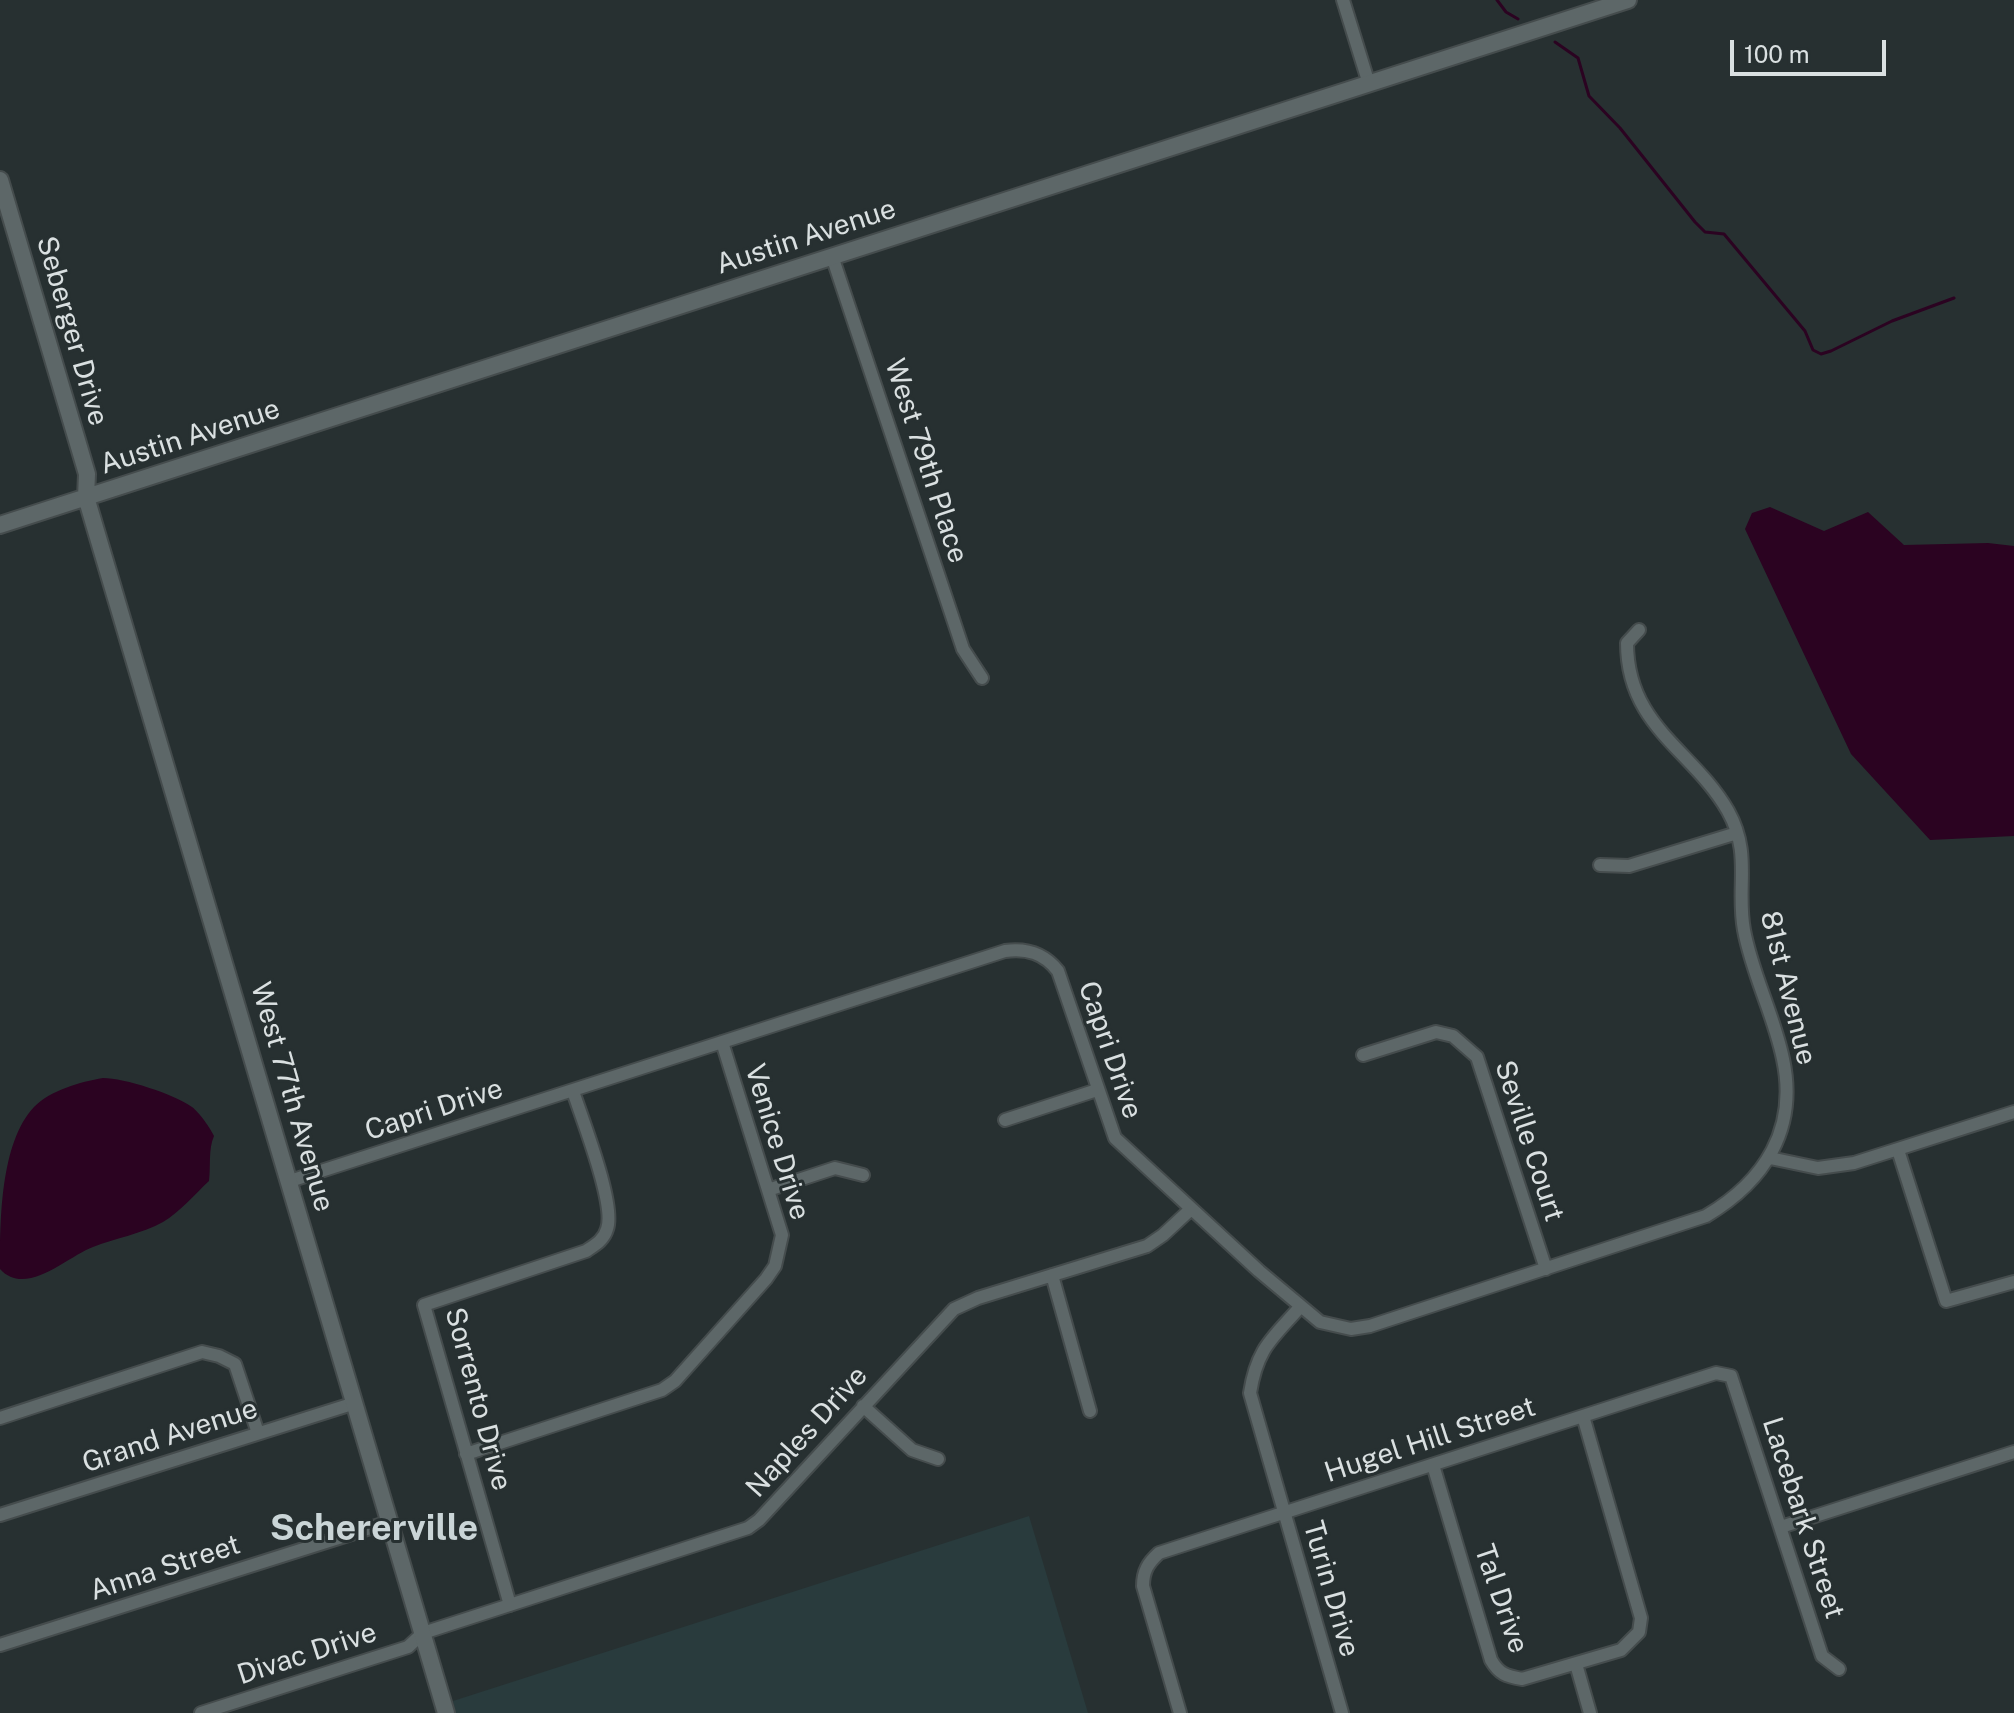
<!DOCTYPE html>
<style>
body{margin:0}
#map{position:relative;width:2014px;height:1713px;overflow:hidden;background:#273031;font-family:"Public Sans",sans-serif}
canvas{display:block}
.scale{position:absolute;left:1730px;top:40px;width:156px;height:36px;box-sizing:border-box;border:4px solid #dae0e1;border-top:0;padding-left:10px;font-size:24px;line-height:28px;white-space:nowrap;color:#dae0e1;-webkit-text-stroke:6px #273031;paint-order:stroke}
</style>
<div id="map">
<canvas width="2014" height="1713"></canvas>
<div class="scale">100 m</div>
</div>
<script>
const ctx = document.querySelector('canvas').getContext('2d');
ctx.lineJoin = 'round';
function fill(path, color) {
  ctx.fillStyle = color;
  ctx.fill(path, 'evenodd');
}
function stroke(path, color, width, dash) {
  ctx.strokeStyle = color;
  ctx.lineWidth = width;
  ctx.lineCap = dash ? 'butt' : 'round';
  ctx.setLineDash(dash || []);
  ctx.stroke(path);
}
function drawText(font, color, halo, rows, align = 'center') {
  ctx.font = font + ' "Public Sans",sans-serif';
  ctx.lineWidth = 6;
  ctx.setLineDash([]);
  ctx.textBaseline = 'middle';
  ctx.strokeStyle = halo;
  ctx.fillStyle = color;
  for (const [text, x, y, turn = 0] of rows) {
    ctx.save();
    ctx.translate(x, y);
    ctx.rotate((+turn || 0) * Math.PI / 180);
    ctx.textAlign = isNaN(turn) ? turn : align;
    if (halo) ctx.strokeText(text, 0, 0);
    ctx.fillText(text, 0, 0);
    ctx.restore();
  }
}
const built = new Path2D(`
 M1029,1516l59,197h-632l-3,-12z`);
const water = new Path2D(`
 M1770,507l54,24 44,-19 36,33 84,-2 26,3v290l-84,4 -79,-86 -106,-225 7,-16z
 M103,1078c21,0 71,16 89,29 7,5 19,22 22,29 -6,14 -3,30 -5,45 -15,14 -29,31 -46,41 -22,12 -47,16 -70,25 -25,9 -67,51 -93,22 0,-47 0,-126 34,-162 17,-17 46,-25 69,-29z`);
const stream = new Path2D(`
 M1497,0l9,12 12,7
 M1555,42l23,16 11,38 31,32 75,94 10,10 19,2 81,97 8,19 8,4 10,-3 61,-30 62,-23`);
const minor = new Path2D(`
 M1343,0l26,84
 M832,256l131,393 19,29
 M1600,865l29,1 108,-33
 M1363,1055l73,-23 17,4 24,21 69,212
 M1005,1120l92,-30
 M1898,1150l48,151 68,-19
 M1770,1158l48,10 36,-5 160,-51
 M290,1181l715,-230c22,-3 39,2 53,20l57,167 144,133 61,51 31,7 19,-3 336,-110c59,-35 92,-87 77,-157 -9,-44 -31,-85 -39,-129 -8,-43 8,-76 -16,-119 -35,-61 -101,-85 -101,-168l12,-13
 M768,1190l67,-22 28,7
 M1052,1275l38,136
 M1300,1307c-28,32 -43,41 -50,86l92,320
 M863,1406l49,44 26,9
 M0,1418l202,-66 17,4 16,8 23,69
 M466,1454l196,-64 13,-9 91,-102 9,-13 7,-31 -60,-193
 M1433,1465l58,195c8,14 15,16 31,19l99,-29 18,-18 2,-14 -58,-202
 M0,1515l355,-112
 M1781,1527l233,-75
 M510,1605l-86,-300 162,-54c9,-6 18,-11 21,-22 9,-24 -25,-110 -34,-138
 M0,1645l389,-123
 M1576,1664l14,49
 M201,1713l207,-66 15,-14 325,-105 11,-8 195,-211 24,-11 169,-52 16,-11 28,-26
 M1180,1713l-37,-127c0,-15 5,-23 16,-33l557,-180 15,3 91,280 17,13`);
const tertiary = new Path2D(`
 M0,180l87,294 -1,23 360,1216
 M0,525l1628,-525`);
const streetNames = [
 ["Austin Avenue",806,237,-18],
 ["Seberger Drive",72,331,74],
 ["Austin Avenue",190,437,-18],
 ["West 79th Place",926,461,72],
 ["81st Avenue",1788,988,76],
 ["Capri Drive",1110,1050,71],
 ["West 77th Avenue",292,1097,74],
 ["Capri Drive",434,1110,-18],
 ["Seville Court",1529,1141,72],
 ["Venice Drive",777,1142,73],
 ["Sorrento Drive",478,1399,75],
 ["Naples Drive",807,1432,-48],
 ["Grand Avenue",170,1436,-18],
 ["Hugel Hill Street",1430,1440,-18],
 ["Lacebark Street",1803,1518,72],
 ["Anna Street",165,1568,-18],
 ["Turin Drive",1331,1589,74],
 ["Tal Drive",1501,1599,71],
 ["Divac Drive",307,1654,-18]
];
const districtNames = [
 ["Schererville",374,1529]
];
fill(built, '#293b3d');
fill(water, '#2b0321');
stroke(stream, '#2b0321', 3);
stroke(minor, '#454c4d', 16);
stroke(tertiary, '#454c4d', 20);
stroke(minor, '#5d6768', 12);
stroke(tertiary, '#5d6768', 16);
drawText('28px', '#dae0e1', '#273031', streetNames);
drawText('bold 36px', '#cad5d7', '#273031', districtNames);
</script>
